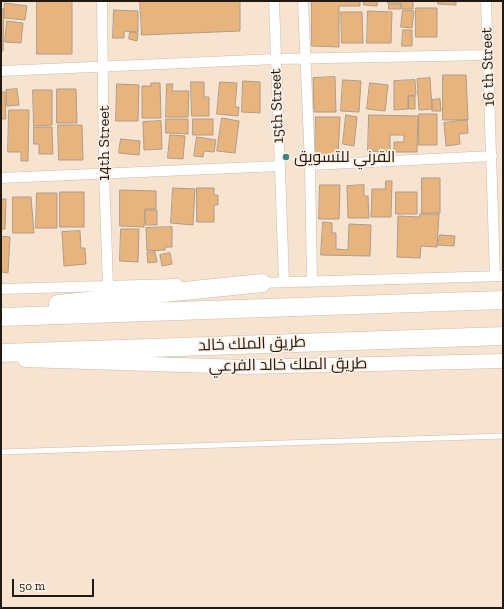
<!DOCTYPE html>
<meta charset="utf-8">
<style>
body{margin:0}
#map{position:relative;width:504px;height:609px;overflow:hidden;background:#f6e3d0;font-family:"Zilla Slab",serif}
canvas{display:block}
.frame{position:absolute;inset:0;border:2px solid #201a13;pointer-events:none}
.scale{position:absolute;left:12px;top:579px;width:82px;height:18px;box-sizing:border-box;border:2px solid #201a13;border-top:0;padding-left:5px;font-size:12px;line-height:14px;white-space:nowrap;color:#201a13;-webkit-text-stroke:3px #fdf1e6;paint-order:stroke}
</style>
<div id="map">
<canvas width="504" height="609"></canvas>
<div class="frame"></div>
<div class="scale">50 m</div>
</div>
<script>
const ctx = document.querySelector('canvas').getContext('2d');
ctx.lineJoin = 'round';
function fill(path, color) {
  ctx.fillStyle = color;
  ctx.fill(path, 'evenodd');
}
function stroke(path, color, width, dash) {
  ctx.strokeStyle = color;
  ctx.lineWidth = width;
  ctx.lineCap = dash ? 'butt' : 'round';
  ctx.setLineDash(dash || []);
  ctx.stroke(path);
}
function drawText(font, color, halo, rows, align = 'center') {
  ctx.font = font + ' "Zilla Slab",Cairo,serif';
  ctx.lineWidth = 3.5;
  ctx.setLineDash([]);
  ctx.textBaseline = 'middle';
  ctx.strokeStyle = halo;
  ctx.fillStyle = color;
  for (const [text, x, y, turn = 0] of rows) {
    ctx.save();
    ctx.translate(x, y);
    ctx.rotate((+turn || 0) * Math.PI / 180);
    ctx.textAlign = isNaN(turn) ? turn : align;
    if (halo) ctx.strokeText(text, 0, 0);
    ctx.fillText(text, 0, 0);
    ctx.restore();
  }
}
const building = new Path2D(`
 M37,1h35v53h-35z
 M140,1h100v30l-98,4z
 M312,1h48v5h-21v41l-27,-1z
 M364,1h14l-1,5 -13,-1z
 M388,1h25v8h-11l-1,-6h-13z
 M438,1h18v4l-18,-1z
 M5,3l22,3 -2,14 -21,-2z
 M389,4h12v5h-12z
 M416,8h21v29h-21z
 M1,9h3l-1,42h-2z
 M114,10l24,1v21l-14,-1v7h-11z
 M403,10l11,1 -2,17 -11,-1z
 M368,11l24,1 -1,31h-24z
 M341,12h21l1,31h-21z
 M7,21l16,2 -2,20 -16,-1z
 M403,30h9v16h-10z
 M130,32l8,1 -1,8 -8,-2z
 M443,75h23l2,45h-25z
 M335,77l1,35h-22l-1,-34z
 M430,78l2,31 -13,1 -2,-31z
 M343,80l18,1 -2,31 -18,-1z
 M415,80l1,15 -8,1v13l-14,1v-29z
 M243,81l17,1v31l-18,-1z
 M191,82h13v15h5v19h-17z
 M220,82l17,1 -2,24h4l-1,9 -21,-2z
 M151,83h9l1,35h-19v-32h9z
 M370,83l18,2 -3,26 -18,-2z
 M117,84l22,1 -1,36h-22z
 M167,84h6l-1,7h17l-1,26h-22z
 M17,89l2,16 -12,1 -1,-16z
 M57,89h19l1,34h-20z
 M33,90h19v35l-18,1z
 M1,92h4l1,27h-5z
 M409,96h6v13h-6z
 M440,99l1,12h-9v-11z
 M9,110h20l-1,51h-7v-9h-13z
 M419,114h18v31h-18z
 M346,115l11,2 -3,29 -11,-2z
 M369,115l49,1 -1,36h-23v-10h10v-7h-14v17l-22,-1z
 M316,117h24l-2,38 -23,-1z
 M222,118l17,3 -4,32 -18,-2z
 M166,119h22v15l-22,-1z
 M193,119h20v16h-20z
 M467,120l1,13 -9,1 1,10 -14,2 -2,-23z
 M161,121l1,28 -18,1 -1,-28z
 M58,125h24l1,35h-24z
 M34,127h18l1,27h-14v-10h-5z
 M170,135l15,1 -2,23 -15,-1z
 M197,137l19,3 -2,12 -10,-1 -1,6 -9,-1z
 M121,139l19,2 -1,14 -20,-2z
 M422,178h18v35h-18z
 M386,181h6l-1,36h-20l1,-28h13z
 M320,185h20l-1,34h-20z
 M364,185v11h4l1,22h-21l-1,-32z
 M173,188l22,1 -2,36 -22,-2z
 M197,188h17v7h4v10h-4v17h-17z
 M120,190l36,1v18h-11l-1,18 -24,-1z
 M60,192h24v35h-24z
 M396,192h21v22h-21z
 M37,193h20v35h-21z
 M13,197h18l3,36h-21z
 M1,199h5l-1,30h-4z
 M145,210h12v15h-11z
 M420,214h19l-2,33 -16,-1 -1,12 -23,-1 1,-41 22,1z
 M323,222l9,1v10h4v16l12,1 1,-26 22,1 -1,31 -49,-1z
 M172,227v20h-7v3l-18,1 -1,-23z
 M121,229h18l-1,33 -18,-1z
 M80,231l1,17h4l1,16 -22,2 -2,-34z
 M440,235l15,1 -1,10 -16,-1z
 M1,236l9,1 -2,36 -7,-1z
 M155,252l2,10 -9,1 -1,-10z
 M170,253l2,11 -10,2 -2,-11z`);
const lane = new Path2D(`
 M1,452l502,-16`);
const street = new Path2D(`
 M102,1l2,172 4,112
 M274,1l10,281
 M303,1l7,164 2,117
 M486,1l9,275
 M1,71l275,-12 211,-4
 M310,165l182,-9
 M1,178l279,-12
 M257,283l246,-7
 M1,289l176,-5`);
const secondary = new Path2D(`
 M25,360l220,7 258,-6`);
const highway = new Path2D(`
 M58,304l204,-21
 M1,317l502,-17
 M1,353l502,-17`);
const markers = [
 [286,157,4,"#3d858b"]
];
const streetNames = [
 ["16 th Street",488,67,-92],
 ["15th Street",277,106,-92],
 ["14th Street",104,143,-90],
 ["طريق الملك خالد",252,344,-2],
 ["طريق الملك خالد الفرعي",288,365,-1]
];
const poiNames = [
 ["القرني للتسويق",294,157]
];
fill(building, '#e8b47d');
stroke(building, '#ae9c8a', 1);
stroke(lane, '#cdbba8', 6);
stroke(street, '#cdbba8', 11);
stroke(secondary, '#cdbba8', 15);
stroke(highway, '#cdbba8', 19);
stroke(lane, '#fff', 5);
stroke(street, '#fff', 10);
stroke(secondary, '#fff', 14);
stroke(highway, '#fff', 18);
for (const [x, y, r, color] of markers) {
  const dot = new Path2D();
  dot.arc(x, y, r, 0, 2 * Math.PI);
  ctx.fillStyle = color;
  ctx.fill(dot);
  stroke(dot, '#fdf1e6', 1.5);
}
drawText('16px', '#201a13', '#fdf1e6', streetNames);
drawText('16px', '#201a13', '#fdf1e6', poiNames, 'left');
</script>
